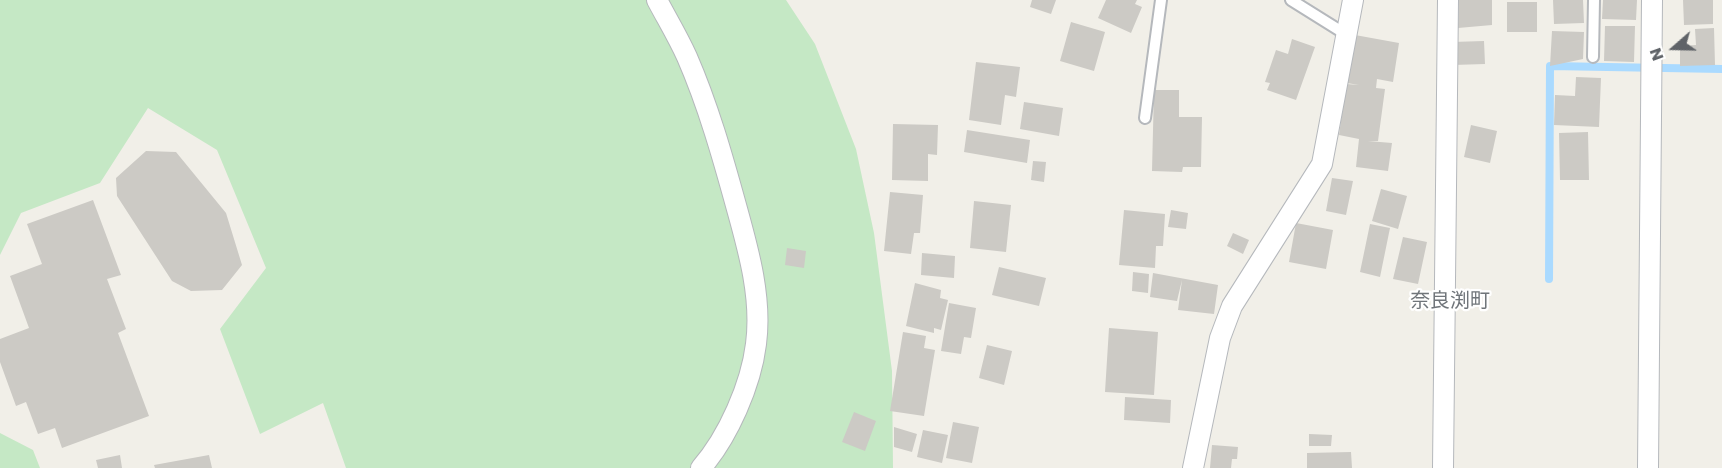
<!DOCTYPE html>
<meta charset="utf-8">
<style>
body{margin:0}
#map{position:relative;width:1722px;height:468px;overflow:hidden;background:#f1efe8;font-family:Poppins,sans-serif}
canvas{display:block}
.north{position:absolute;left:1644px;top:18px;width:60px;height:60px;-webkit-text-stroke:4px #fff;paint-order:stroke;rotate:250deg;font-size:16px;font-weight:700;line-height:24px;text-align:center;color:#5f6368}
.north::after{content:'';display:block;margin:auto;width:21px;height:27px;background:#5f6368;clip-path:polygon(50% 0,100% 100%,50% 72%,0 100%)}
</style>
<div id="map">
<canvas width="1722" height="468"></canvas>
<div class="north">N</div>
</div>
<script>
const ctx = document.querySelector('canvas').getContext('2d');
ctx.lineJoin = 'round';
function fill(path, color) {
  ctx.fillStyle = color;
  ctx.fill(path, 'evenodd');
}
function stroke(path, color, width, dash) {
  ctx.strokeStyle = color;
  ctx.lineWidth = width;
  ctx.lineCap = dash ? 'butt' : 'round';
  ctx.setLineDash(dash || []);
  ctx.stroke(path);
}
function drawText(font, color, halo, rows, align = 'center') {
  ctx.font = font + ' Poppins,"Noto Sans JP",sans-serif';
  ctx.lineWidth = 4.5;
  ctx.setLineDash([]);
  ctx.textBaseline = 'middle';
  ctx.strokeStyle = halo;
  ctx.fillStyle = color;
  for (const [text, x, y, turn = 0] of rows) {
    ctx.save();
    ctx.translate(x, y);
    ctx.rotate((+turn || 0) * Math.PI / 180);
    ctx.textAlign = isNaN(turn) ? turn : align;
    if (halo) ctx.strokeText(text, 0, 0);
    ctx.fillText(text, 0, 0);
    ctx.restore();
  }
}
const green = new Path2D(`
 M0,0h786l29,44 41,105 18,84 18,138 1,97h-547l-23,-65 -63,31 -40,-105 46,-61 -49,-118 -69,-42 -48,75 -79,30 -21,42z
 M0,433l33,17 7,18h-40z`);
const stream = new Path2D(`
 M1549,279l1,-213 172,3`);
const building = new Path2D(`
 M1032,0h24l-5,14 -21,-7z
 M1106,0h31l-2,4 7,3 -11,26 -33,-15z
 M1459,0h33v25l-34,3z
 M1553,0h30l1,23 -30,1z
 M1603,0h34l-1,20 -34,-1z
 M1683,0h30v24l-29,1z
 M1507,2h30v30h-30z
 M1071,22l34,10 -11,39 -34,-10z
 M1605,26h30l-1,36 -30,-1z
 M1714,28l1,37 -35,1v-20l16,-1 -1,-16z
 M1552,31l32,1 -1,27 -33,7z
 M1355,35l44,8 -6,39 -16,-3 -1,9 9,1 -7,52h-10l24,2 -4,28 -32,-4 3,-28 -20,-4 7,-51 13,1 -12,-2z
 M1292,39l23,8 -19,53 -29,-10 3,-7 -5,-1 11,-32 12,4z
 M1484,41l1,23 -32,1 -1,-23z
 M976,62l44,5 -4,30 -11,-2 -4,30 -32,-5z
 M1576,77l25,1 -2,49 -45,-2 1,-30 20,1z
 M1154,90h25v27h23l-1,50h-18l-1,5 -30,-1z
 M1024,102l39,6 -4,28 -39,-7z
 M893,124l45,1 -1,30 -9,-1v27l-36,-1z
 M1471,125l26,6 -7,32 -26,-6z
 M967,130l63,10 -3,23 -63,-11z
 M1588,132l1,48h-29l-1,-47z
 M146,151l30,1 50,61 16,52 -20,25 -31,1 -19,-10 -55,-85 -1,-18z
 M1033,161l13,1 -2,20 -13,-2z
 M1332,178l21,3 -7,34 -20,-4z
 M1381,189l26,7 -9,33 -26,-8z
 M890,192l33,3 -3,38h-6l-3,21 -27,-3z
 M93,200l28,75 -14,4 19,50 -8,4 31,83 -87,32 -7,-20 -17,6 -12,-32 -10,4 -16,-44v-23l29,-11 -19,-52 32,-12 -15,-40z
 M974,201l37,4 -5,47 -36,-4z
 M1124,210l41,4 -2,32h-7l-1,22 -36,-3z
 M1171,210l17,3 -2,16 -18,-2z
 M1296,223l37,7 -7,39 -37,-7z
 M1370,224l20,4 -10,49 -20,-5z
 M1233,233l16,7 -6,14 -16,-8z
 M1403,237l24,5 -9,42 -25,-5z
 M787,248l19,3 -2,17 -19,-3z
 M922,253l33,3 -1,22 -33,-3z
 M999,267l47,11 -7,28 -47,-11z
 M1133,272l16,2 -1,19 -16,-2z
 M1153,273l65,12 -4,29 -36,-4 4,-30 -5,21 -27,-4z
 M915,283l26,7 -1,8 8,2 -7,30 -7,-2v5l-28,-7z
 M949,303l27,5 -5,30 -7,-1 -3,17 -20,-3z
 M1109,328l49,4 -4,63 -49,-3z
 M903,332l23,4 -2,12 11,2 -11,66 -34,-5z
 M987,345l25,6 -8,34 -25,-7z
 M1125,397l46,3 -1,23 -46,-3z
 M854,412l22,9 -11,30 -23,-9z
 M953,422l26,5 -7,36 -26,-5z
 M894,427l23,7 -5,18 -18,-5z
 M923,430l25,5 -6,28 -25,-6z
 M1309,434l23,1 -1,11h-22z
 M1212,445l26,2 -1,12h-5l-1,9h-21z
 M1351,452l1,16h-45v-15z
 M120,455l2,13h-24l-2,-8z
 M209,455l3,13h-57l-1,-3z`);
const lane = new Path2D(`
 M1291,0l56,35
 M1593,57l1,-57
 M1145,118l16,-118`);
const street = new Path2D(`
 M657,0c10,19 21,37 30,57 21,48 36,101 50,152 12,43 25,90 19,135 -5,41 -28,93 -55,124
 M1193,468l27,-130 12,-32 90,-142 31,-164
 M1443,468l5,-468
 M1648,468l4,-468`);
const quarterNames = [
 ["奈良渕町",1450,302]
];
fill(green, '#c5e8c5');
stroke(stream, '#aadaff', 8);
fill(building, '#cccac5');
stroke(lane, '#b5b8bc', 14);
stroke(street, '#b5b8bc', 22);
stroke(lane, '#fff', 10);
stroke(street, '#fff', 20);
drawText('20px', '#70757a', '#fff', quarterNames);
</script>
